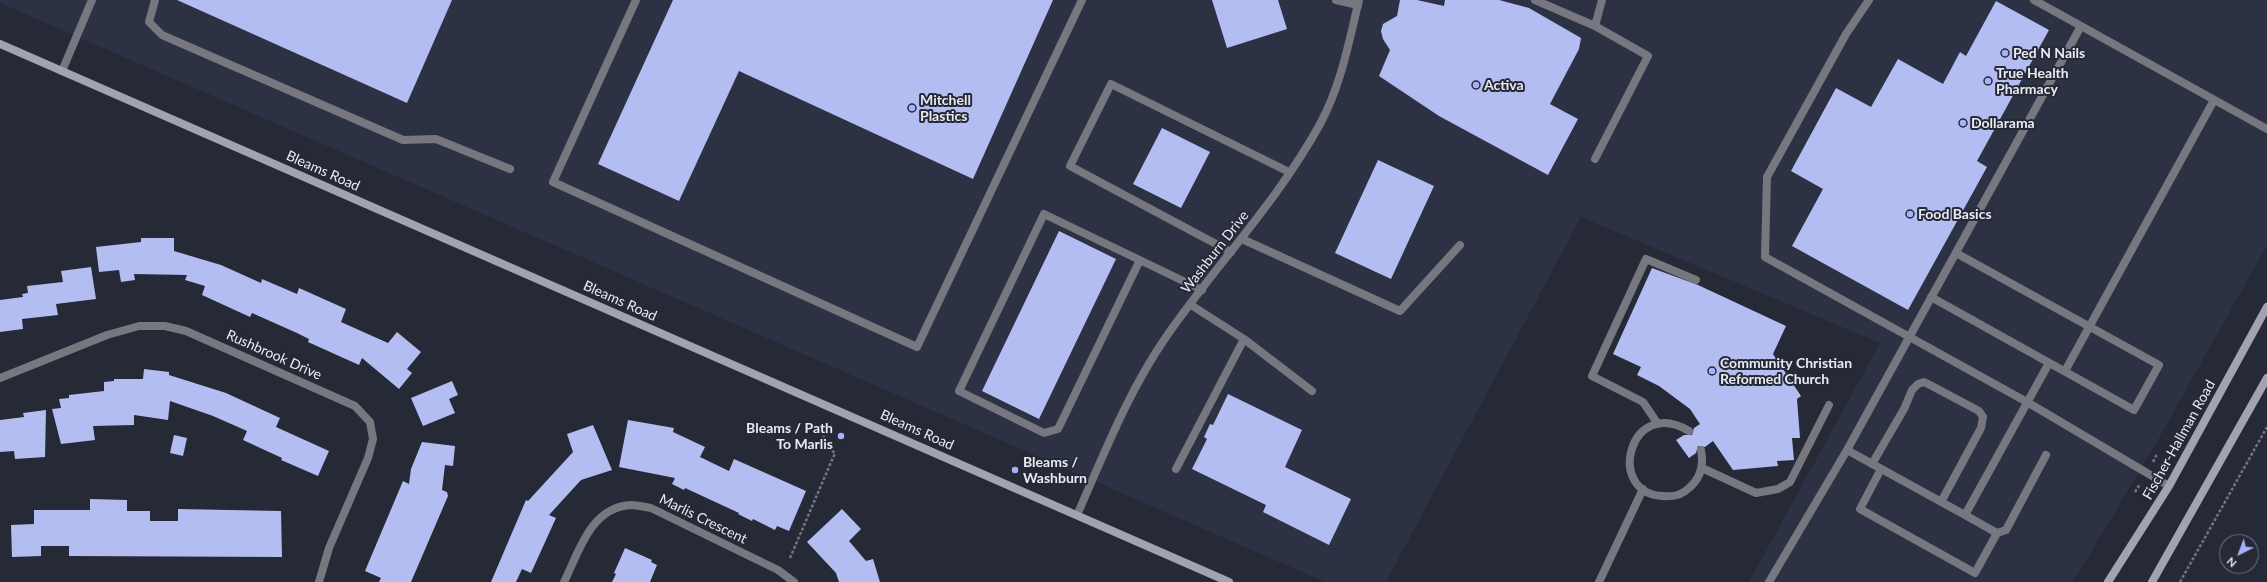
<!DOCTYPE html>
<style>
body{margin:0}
#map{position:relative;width:2267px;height:582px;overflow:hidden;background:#262936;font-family:Lato,sans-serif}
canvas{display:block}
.north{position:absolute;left:2219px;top:534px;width:40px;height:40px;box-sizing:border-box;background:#262936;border:1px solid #747682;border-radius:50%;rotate:222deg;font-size:11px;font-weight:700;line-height:16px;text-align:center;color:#e8eaf4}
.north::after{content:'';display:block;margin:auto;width:14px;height:18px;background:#a5b1fc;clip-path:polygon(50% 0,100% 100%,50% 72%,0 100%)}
</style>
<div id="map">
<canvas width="2267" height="582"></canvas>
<div class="north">N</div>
</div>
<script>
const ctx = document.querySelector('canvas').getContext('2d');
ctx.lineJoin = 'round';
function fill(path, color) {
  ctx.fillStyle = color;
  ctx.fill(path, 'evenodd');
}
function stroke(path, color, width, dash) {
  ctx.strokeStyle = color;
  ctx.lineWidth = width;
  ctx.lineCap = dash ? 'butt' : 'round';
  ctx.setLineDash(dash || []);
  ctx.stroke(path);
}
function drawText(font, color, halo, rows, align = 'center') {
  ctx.font = font + ' Lato,sans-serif';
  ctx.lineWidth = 4;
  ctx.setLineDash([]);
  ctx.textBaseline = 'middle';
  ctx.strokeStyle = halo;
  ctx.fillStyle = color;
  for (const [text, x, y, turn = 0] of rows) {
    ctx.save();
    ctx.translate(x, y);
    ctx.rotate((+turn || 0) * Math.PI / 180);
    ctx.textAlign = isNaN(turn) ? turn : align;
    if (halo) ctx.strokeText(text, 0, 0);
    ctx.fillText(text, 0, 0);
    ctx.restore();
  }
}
const built = new Path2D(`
 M0,0h2267v245l-113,202 -81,135h-324l131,-239 -299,-126 -195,365h-61l-1325,-579z`);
const building = new Path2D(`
 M177,0h275l-45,103z
 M673,0h380l-80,179 -234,-108 -60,130 -81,-37z
 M1212,0h66l9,29 -60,19z
 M1400,0h17l27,6 1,-6h54l30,8 52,30 -2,11 -29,55 28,15 -30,56 -109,-59 -60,-40 11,-26 -7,-11 -2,-8 2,-7 14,-8z
 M1996,1l53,29 -72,131 10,6 -79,143 -116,-64 31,-57 -32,-18 45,-83 35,19 27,-48 45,25 17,-32 6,4z
 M1162,128l48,24 -29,56 -48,-24z
 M1378,160l56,26 -43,93 -56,-26z
 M1059,231l57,28 -77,160 -57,-28z
 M141,238h33v13l47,14 40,18 1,-4 35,15 2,-6 47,21 -5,13 47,21 9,-11 24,20 -14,17 5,4 -13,16 -37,-31 -3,7 -51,-23 1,-3 -12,-6 -45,-20 -2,4 -48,-22 3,-9 -20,-6 2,-5 -53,-1 1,6 -14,2 -2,-12 -20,2 -3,-25 45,-5z
 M91,267l5,32 -40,5 2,11 -36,4 1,10 -23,3v-32l23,-3 -1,-3 6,-1 -1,-7 36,-4 -2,-11z
 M1652,268l46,17 88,41 -13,28 28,42 -4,3 3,39h-8l2,22 -17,1 1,5 -45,4 -20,-29 -8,6 -7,-1 -2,7 -7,5 -13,-18 8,-5h8l2,-7 6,-4 -10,-15 -31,-23 -22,-11 4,-8 -28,-13z
 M144,369l25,3v3l57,18 54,25 -4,9 53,24 -11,25 -37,-16 1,-2 -39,-18 4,-9 -34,-15 -43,-15 -2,19 -34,-5v10l-41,1 2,14 -34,4 -9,-35 9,-1 -2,-9 10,-1v-3l35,-4v-9l10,-1v-2h29z
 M452,381l6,14 -9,4 6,14 -32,13 -12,-28z
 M1228,394l74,36 -17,37 66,32 -22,46 -66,-33 3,-7 -74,-36 15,-30 -3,-2 6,-13 3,1z
 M46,410l-1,47 -30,2 -1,-8 -14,1v-32l24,-3 -1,-4z
 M628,420l46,8 -1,4 32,15 -5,10 29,14 5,-12 72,32 -17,40 -12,-5 -2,4 -22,-11 -1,2 -14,-7 1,-1 -54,-25 -1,2 -12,-6 3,-6 -56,-11z
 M593,425l19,45 -31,10 -32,35 7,3 -25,55 -9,-4 -6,13h-25l35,-82 2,1 45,-49 -6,-18z
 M174,435l13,3 -4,18 -13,-3z
 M422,442l33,4 -2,20 -8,-1 -3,25 5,2 1,4 -37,86h-32l2,-4 -16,-7 38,-90 6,3 2,-15z
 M90,499l37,1v11h23v10h28v-12l103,2 1,46 -213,-1v-10h-28v10l-29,1 -1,-32 23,-1v-14h56z
 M842,509l19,20 -12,12 17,20 7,-2 7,23h-41l-3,-9 -29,-31z
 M625,548l27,12 -1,2 6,3 -7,17h-38l4,-8 -2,-1z`);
const path = new Path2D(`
 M2153,462l4,-8
 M2135,492l5,-8
 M790,558l45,-105 -13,-10 6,-22
 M2180,582l87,-155`);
const service = new Path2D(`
 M155,0l-6,22 13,13 241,105 33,-1 74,30
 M636,0l-83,182 364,165 165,-347
 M1336,0l22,5
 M1535,0l60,26 53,30 -53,103
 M1869,0l-23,34 -79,143 -2,80 262,145 142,84
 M2034,0l233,129
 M1595,26l7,-26
 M62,71l30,-71
 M1242,239l158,72 60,-66
 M1231,252l-161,-86 41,-82 178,88
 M1140,260l-82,169 -14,4 -85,-42 85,-177 158,76
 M1931,297l203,113 25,-45 -203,-112
 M1191,305l53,34 68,52
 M2065,371l149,-271
 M1658,424l-15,-22 -51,-26 54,-117 50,21
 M1689,431c-60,-36 -84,63 -26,65 9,1 19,-1 26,-8 12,-10 15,-23 12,-38
 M1847,450l118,65 84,-152
 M1872,464l32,-55 8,-19 6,-6 6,-2 6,3 49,26 4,6 -2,11 -40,74
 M1702,468l54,25 22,-4 12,-7 39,-77
 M1176,469l68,-130
 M1881,469l-21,40 115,64 22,-40 -32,-18
 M1997,533l9,-3 40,-75
 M1599,582l44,-93
 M1769,582l78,-132 234,-424`);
const minor = new Path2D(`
 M0,378l107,-43 32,-9h26l21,5 169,75 15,16 3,17 -5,19 -39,90 -10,34
 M1077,515c27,-61 51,-123 89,-178 50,-72 112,-136 154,-213 21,-38 29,-83 39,-124
 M564,582c15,-30 26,-74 66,-77 7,0 14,2 21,3l127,62 16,12`);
const secondary = new Path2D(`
 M0,44l1229,538
 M2108,582l61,-96 98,-179
 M2152,582l115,-204`);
const markers = [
 [2005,53,4,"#a5b1fc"],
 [1988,81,4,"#a5b1fc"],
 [1476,85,4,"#a5b1fc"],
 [912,108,4,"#a5b1fc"],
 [1963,123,4,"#a5b1fc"],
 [1910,214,4,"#a5b1fc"],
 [1712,371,4,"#a5b1fc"],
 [841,436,4,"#a5b1fc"],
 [1015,470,4,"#a5b1fc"]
];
const poiNames = [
 ["Ped N Nails",2013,53],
 ["True Health",1996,73],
 ["Pharmacy",1996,89],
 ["Activa",1484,85],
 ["Mitchell",920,100],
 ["Plastics",920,116],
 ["Dollarama",1971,123],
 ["Food Basics",1918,214],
 ["Community Christian",1720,363],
 ["Reformed Church",1720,379],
 ["Bleams / Path",833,428,"right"],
 ["To Marlis",833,444,"right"],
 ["Bleams /",1023,462],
 ["Washburn",1023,478]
];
const streetNames = [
 ["Bleams Road",323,171,24],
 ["Washburn Drive",1215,252,-52],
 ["Bleams Road",620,301,24],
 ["Rushbrook Drive",274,355,24],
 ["Bleams Road",917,430,24],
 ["Fischer-Hallman Road",2179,440,-61],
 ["Marlis Crescent",703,519,26]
];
fill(built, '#2d3144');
fill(building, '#b3bdf2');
stroke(path, '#727581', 2.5, [3, 2]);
stroke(service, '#76777f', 8);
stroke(minor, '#76777f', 8);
stroke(secondary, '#a1a3af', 8);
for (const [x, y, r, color] of markers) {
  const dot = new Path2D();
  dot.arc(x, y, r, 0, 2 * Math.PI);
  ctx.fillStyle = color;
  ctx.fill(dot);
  stroke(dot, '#262936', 1.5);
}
drawText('bold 14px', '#e8eaf4', '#262936', poiNames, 'left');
drawText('14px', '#e8eaf4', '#262936', streetNames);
</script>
